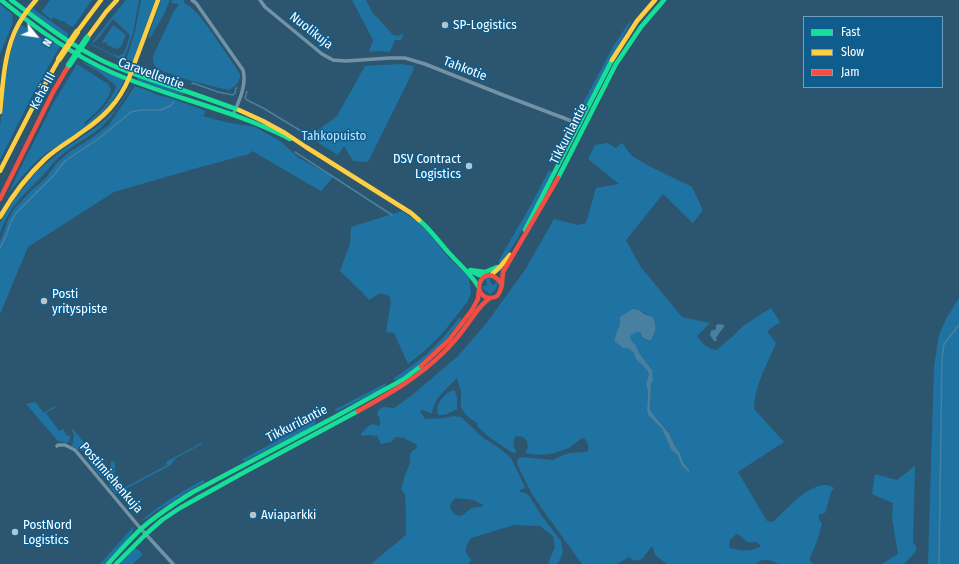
<!DOCTYPE html>
<meta charset="utf-8">
<style>
body{margin:0}
#map{position:relative;width:959px;height:564px;overflow:hidden;background:#2c566f;font-family:"Fira Sans Condensed",sans-serif}
canvas{display:block}
.legend{position:absolute;left:803px;top:16px;width:140px;height:72px;box-sizing:border-box;background:#0f5d8c;border:1px solid #6f9eba;margin:0;padding:5px 7px;list-style:none;font-size:12px;color:#fff}
.legend li{display:flex;align-items:center;gap:8px;height:20px}
.legend b{width:20px;border:1px solid #6f9eba}
.north{position:absolute;left:16px;top:16px;width:40px;height:40px;-webkit-text-stroke:3px #0f5d8c;paint-order:stroke;rotate:120deg;font-size:11px;font-weight:700;line-height:16px;text-align:center;color:#fff}
.north::after{content:'';display:block;margin:auto;width:14px;height:18px;background:#fff;clip-path:polygon(50% 0,100% 100%,50% 72%,0 100%)}
</style>
<div id="map">
<canvas width="959" height="564"></canvas>
<ul class="legend">
<li><b style="height:5px;background:#16e098"></b>Fast</li>
<li><b style="height:5px;background:#ffcf43"></b>Slow</li>
<li><b style="height:5px;background:#f24e42"></b>Jam</li>
</ul>
<div class="north">N</div>
</div>
<script>
const ctx = document.querySelector('canvas').getContext('2d');
ctx.lineJoin = 'round';
function fill(path, color) {
  ctx.fillStyle = color;
  ctx.fill(path, 'evenodd');
}
function stroke(path, color, width, dash) {
  ctx.strokeStyle = color;
  ctx.lineWidth = width;
  ctx.lineCap = dash ? 'butt' : 'round';
  ctx.setLineDash(dash || []);
  ctx.stroke(path);
}
function drawText(font, color, halo, rows, align = 'center') {
  ctx.font = font + ' "Fira Sans Condensed",sans-serif';
  ctx.lineWidth = 3;
  ctx.setLineDash([]);
  ctx.textBaseline = 'middle';
  ctx.strokeStyle = halo;
  ctx.fillStyle = color;
  for (const [text, x, y, turn = 0] of rows) {
    ctx.save();
    ctx.translate(x, y);
    ctx.rotate((+turn || 0) * Math.PI / 180);
    ctx.textAlign = isNaN(turn) ? turn : align;
    if (halo) ctx.strokeText(text, 0, 0);
    ctx.fillText(text, 0, 0);
    ctx.restore();
  }
}
const green = new Path2D(`
 M50,0h42l-19,27 -6,-3 -3,-3h-3l-8,-4 -1,3 -10,-8v-1z
 M126,0h13l-6,33 -9,26h-4l-30,-15h2l20,10 7,2 5,-3 6,-17 -2,-3 -15,-14 -15,20 -5,4 -1,-1z
 M141,0h14l-22,61 -7,-1 9,-28z
 M161,0h9l-7,16 -13,22 -2,-1z
 M172,0h12v3c10,5 17,15 24,24 11,15 21,31 32,47 0,8 -4,12 -11,16l-14,-3 -27,-7 -26,-9c-8,-5 -9,-6 -9,-15l21,-45 5,-7 -8,-1z
 M352,0h14l6,12 21,23 5,1 6,-3 -3,7h-6l-5,12 -12,-1 -9,1 4,-12z
 M0,4l13,11c-1,3 0,7 -1,10l-12,29z
 M32,8l37,26 -3,4c-9,-6 -31,-18 -35,-27z
 M630,21l1,1 -47,89 -4,-2 34,-64z
 M20,25l10,4 12,10 2,-2 16,9 -27,48 -33,66v-34l8,-63 5,-20z
 M113,25l13,10 -5,12 -4,2 -10,-4v-3l-4,1 -1,-1z
 M83,62l41,17c-1,6 -5,11 -8,16 -14,23 -36,35 -57,50 -5,3 -11,6 -15,10 -14,11 -24,24 -35,38l9,-20 36,-71 23,-38 31,20 3,5c-3,14 -17,25 -27,34l1,2c12,-10 26,-23 31,-38l-1,-2 -17,-14 -15,-8z
 M401,64l13,2 -1,5 -45,91 -15,-1 -9,-15 -6,9 -29,-18 28,-21 28,-50z
 M138,77l47,16 -1,2 -16,-4 -31,-11z
 M132,86c-9,14 -18,29 -31,41 -11,10 -25,16 -37,26 -9,6 -14,15 -21,22 -19,20 -33,30 -43,58v-10l6,-11 8,-12 21,-27 26,-22 37,-25 11,-10 7,-7 14,-21z
 M135,86l19,7v1l16,4 36,13 -3,5 22,6 30,5 25,14 19,17 34,19 -12,14 -69,-40 -3,3 -52,14 -83,24 -86,55 -28,67v-72l8,-22 6,-11 18,-19 13,-11 11,-15 12,-11 22,-14 19,-14z
 M607,143l9,5 6,-5 10,13 17,10 43,21 11,23 -10,13 -30,-29 -37,46 14,26 42,51 28,6 -13,13c6,8 10,13 20,14l5,-5 10,-8 11,-11 28,-18 9,14 -13,9 9,12c-9,22 -21,41 -22,66l30,33 -46,30 29,49 6,1c12,-11 43,-48 61,-34l-3,4 -6,21c-10,1 -6,5 -3,11l-6,20 -6,13v4l4,3h-35l-10,-4h-7l-7,4h-88l-12,-9 -1,-4 -2,-5 -10,13 -8,2 -5,-4 -12,7h-35l-42,-58 -8,-12 -14,-28 -1,-5 2,-3 2,-1 32,3 10,-5 7,-2 15,-1 3,-1c1,-5 0,-8 -3,-12l-3,-1 -13,10 -14,5 -15,2 -15,-2 3,-5 -1,-7 -4,-4 -7,-1c-4,5 -3,11 1,16l-4,1 -24,-16 -11,-10 -1,-4 -9,-6 -4,-5 -3,-5v-16l-4,-13c-11,12 -23,19 -25,36l-9,-4 -3,1 5,8 20,-1 8,-2 8,1 21,20 17,11 12,10 14,29 -2,2 -4,1 1,2 6,1 4,4 11,18 20,26 2,11 -3,8 -3,4h-9l7,-17 -2,-11 -13,-10 -26,-1 -43,13c-7,10 -7,13 0,22l-3,4h-97l35,-29v-22l-1,-18 -4,-6 4,-14 5,-12v-9l2,-3 4,-2 1,-2 -1,-3 -12,-6 -9,-1 -4,5 -10,2 -4,-8 -8,-1 -7,1 -1,-2 5,-6 6,-4 8,2v-8l-3,-3 1,-5 3,-2 3,-1 10,1 17,-12 47,-40 27,-31 40,-55 29,-51 24,6 8,-2 10,-35 23,-4 -31,-25 7,-14zM632,309c10,1 17,5 24,13l-2,14 -3,4c-7,0 -9,-1 -11,-8l-4,-1 -5,4 -2,2 10,16 13,17 -2,39 2,4 17,19 6,14 5,7 3,9 6,8 -1,3 -6,-7 -5,-13 -6,-4 -9,-20 -14,-14 -1,-5 1,-18 -2,-8 3,-10 -2,-4 -11,-11 -3,-7 -6,-4h-4l-9,-7 3,-10 3,-5v-4l3,-7zM455,498l19,2 9,5 -1,2c-5,0 -9,0 -13,3 -3,2 -2,2 -5,4 -6,5 -12,-1 -14,-7l1,-4zM736,534c6,1 7,6 12,8 6,2 7,-3 13,4 -8,6 -21,5 -31,2l-1,-3 1,-5z
 M549,170l4,2c-17,31 -31,64 -52,91l-3,-1 34,-59z
 M402,211l13,9 14,13 18,23 22,21 2,16 -3,8 -26,33 -20,19 -14,11 -14,-31 -8,-1 5,-31 -2,-5 -9,-3 -11,7 -6,-7 -23,-22 10,-27 1,-17z
 M487,278h4l-1,2 2,5h1l4,-3c2,4 -3,10 -6,12h-2l-1,-2 -5,-3 -1,-3h5l-1,-6 -1,-1z
 M959,298v266h-31l6,-197 5,-32 8,-18z
 M459,318l3,1 -21,27 -33,28 -11,6 -4,-1c14,-10 28,-19 40,-31 9,-9 18,-20 26,-30z
 M386,383l-1,5c-15,8 -30,14 -46,22l-2,1 -3,-1z
 M453,390l2,1 2,7v11c-5,3 -13,7 -19,6 -3,-11 6,-21 15,-25z
 M35,402l1,1 8,10 11,-7 1,1 -10,6 13,18 4,-2 4,7 3,-1v3l-2,5 -10,-2 -32,-37z
 M316,420l-1,4 -5,4 -65,33 -4,-1z
 M73,429l21,26 2,8 7,12h-3l-12,-15c0,-10 -2,-8 -10,-11 -2,-1 -4,-2 -6,-3l2,-10 -2,-6z
 M201,443l1,1 -26,14 -3,3 -2,4 -55,29 -5,-6 -2,-3 2,-24 4,1 -1,18 8,9 45,-24 -1,-3z
 M915,466l-2,77 3,3v5l-12,13h-22l16,-10 -6,-37 1,-14 -21,-9 3,-20 22,6z
 M203,480l2,2c-16,8 -31,19 -47,28 -6,3 -9,9 -16,10 19,-16 39,-28 61,-40z
 M134,526c0,11 -23,30 -30,38h-4z
 M134,548c5,1 6,3 8,7l-9,9h-13z`);
const water = new Path2D(`
 M632,309c9,0 8,3 15,6 3,2 3,0 6,3 5,5 2,17 -2,22 -7,0 -9,-2 -11,-8h-4l-5,3 -1,2 1,3 5,6 3,7 13,17 1,10 -2,4 -1,25 2,4 17,20 6,13 5,7 3,9 6,8v3l-7,-7 -5,-12 -3,-2 -3,-3 -9,-20 -14,-14 -1,-5 1,-18 -2,-8 3,-10 -2,-4 -11,-11 -3,-7 -6,-4h-4l-9,-7 3,-10 3,-6v-8z
 M719,324l5,1v2l-4,5 -4,6 1,3h-3l-4,-6 1,-4 5,-2v-4z`);
const stream = new Path2D(`
 M192,84l1,-1 25,9 15,3 2,-2 1,-5h1
 M246,92h1l-2,6 2,2 16,8 43,26v1
 M295,152l97,63
 M0,248l6,-12 4,-12 6,-11 38,-38 10,-13 4,-3 30,-20 33,-27 9,-2h21l9,-4 4,-4
 M939,564l3,-207 2,-13 15,-19`);
const street = new Path2D(`
 M192,0l4,3 47,67c4,15 -4,31 -10,45
 M260,0l5,7 57,47 11,6 13,1 44,-3h15l20,6 78,31 66,25 10,6
 M57,446l1,-1h7l10,5 66,79 32,35`);
const fast = new Path2D(`
 M1,0c35,28 71,55 112,73 58,25 121,37 177,66
 M11,0c29,21 56,43 88,59 21,11 43,18 65,25 25,8 50,17 75,26
 M558,178l58,-114 25,-37 23,-27
 M419,220c12,10 20,22 30,33 10,11 21,20 29,33
 M525,230l87,-170
 M470,270l15,2 12,-5
 M471,271l8,4 6,1
 M108,564c11,-12 22,-25 34,-36 16,-14 33,-25 51,-36l140,-74 71,-39 17,-13
 M116,564l30,-30 16,-14 18,-12 61,-34 117,-63`);
const slow = new Path2D(`
 M77,32l24,-32
 M87,38l19,-26 11,-12
 M612,60l25,-39 18,-21
 M239,110l24,11 22,12 21,14 105,66 8,7
 M0,112c3,-29 4,-61 18,-87 5,-9 11,-17 18,-25
 M0,171l39,-76 20,-36
 M0,217c12,-21 27,-41 45,-58 11,-10 25,-18 37,-27 22,-15 37,-30 47,-54l29,-78
 M491,275l8,-7 11,-13`);
const jam = new Path2D(`
 M0,199l53,-107 16,-27
 M501,283c-17,-22 -32,10 -13,15 3,0 6,0 9,-2 6,-6 5,-17 6,-24l55,-94
 M421,366l28,-26 23,-30 6,-11 1,-9
 M358,411c31,-17 61,-34 86,-59 8,-8 16,-17 22,-26 8,-10 13,-21 24,-28`);
const fastBridge = new Path2D(`
 M69,65l18,-27`);
const slowBridge = new Path2D(`
 M59,59l18,-27`);
const markers = [
 [445,25,4,"#b5c4cd"],
 [469,166,4,"#b5c4cd"],
 [44,301,4,"#b5c4cd"],
 [253,515,4,"#b5c4cd"],
 [15,532,4,"#b5c4cd"]
];
const poiNames = [
 ["SP-Logistics",453,25],
 ["DSV Contract",461,159,"right"],
 ["Logistics",461,174,"right"],
 ["Posti",52,294],
 ["yrityspiste",52,309],
 ["Aviaparkki",261,515],
 ["PostNord",23,525],
 ["Logistics",23,540]
];
const streetNames = [
 ["Nuolikuja",311,31,38],
 ["Tahkotie",465,69,21],
 ["Caravellentie",151,74,20],
 ["Kehä III",43,91,-62],
 ["Tikkurilantie",569,134,-63],
 ["Tikkurilantie",297,424,-27],
 ["Postimiehenkuja",111,478,49]
];
const parkNames = [
 ["Tahkopuisto",334,136]
];
fill(green, '#1f73a2');
fill(water, '#4780a1');
stroke(stream, '#4780a1', 1.5);
stroke(street, '#7392a5', 3.5);
stroke(fast, '#16e098', 4.5);
stroke(slow, '#ffcf43', 4.5);
stroke(jam, '#f24e42', 4.5);
stroke(fastBridge, '#16e098', 6);
stroke(slowBridge, '#ffcf43', 6);
for (const [x, y, r, color] of markers) {
  const dot = new Path2D();
  dot.arc(x, y, r, 0, 2 * Math.PI);
  ctx.fillStyle = color;
  ctx.fill(dot);
  stroke(dot, '#0f5d8c', 1.5);
}
drawText('13px', '#fff', '#0f5d8c', poiNames, 'left');
drawText('13px', '#fff', '#0f5d8c', streetNames);
drawText('13px', '#bde6fe', '#0f5d8c', parkNames);
</script>
